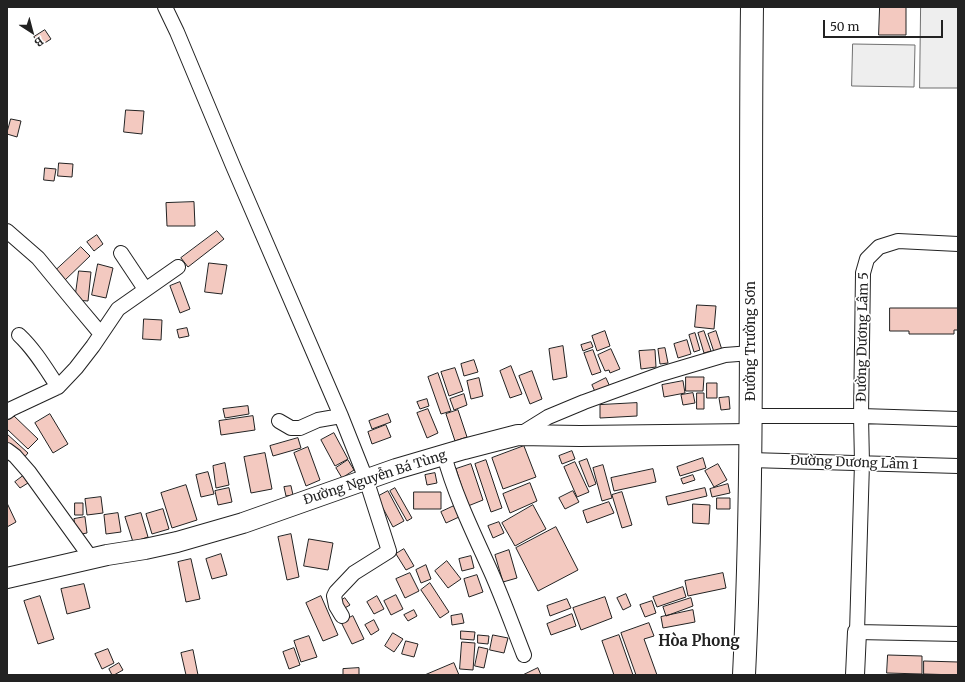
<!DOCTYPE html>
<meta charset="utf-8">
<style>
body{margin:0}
#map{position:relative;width:965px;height:682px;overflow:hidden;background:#fff;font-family:Merriweather,serif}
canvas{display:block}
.frame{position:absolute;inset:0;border:8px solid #222;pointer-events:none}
.north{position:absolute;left:12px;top:12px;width:40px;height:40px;-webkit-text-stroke:3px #fff;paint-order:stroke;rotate:144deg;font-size:11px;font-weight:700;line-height:16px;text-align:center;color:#222}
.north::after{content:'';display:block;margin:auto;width:14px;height:18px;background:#222;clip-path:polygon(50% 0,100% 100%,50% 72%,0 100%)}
.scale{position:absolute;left:823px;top:20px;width:120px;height:18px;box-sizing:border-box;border:2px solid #222;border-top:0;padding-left:5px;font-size:12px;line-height:14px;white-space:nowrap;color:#222;-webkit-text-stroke:3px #fff;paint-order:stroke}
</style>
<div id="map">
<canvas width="965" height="682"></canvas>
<div class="frame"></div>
<div class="north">B</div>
<div class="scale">50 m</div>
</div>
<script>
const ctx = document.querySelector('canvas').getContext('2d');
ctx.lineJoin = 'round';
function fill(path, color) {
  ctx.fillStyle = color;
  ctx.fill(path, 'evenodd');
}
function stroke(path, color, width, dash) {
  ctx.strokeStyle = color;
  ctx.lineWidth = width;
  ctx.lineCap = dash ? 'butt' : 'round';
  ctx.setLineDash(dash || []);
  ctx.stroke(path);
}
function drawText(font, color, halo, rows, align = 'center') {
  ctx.font = font + ' Merriweather,serif';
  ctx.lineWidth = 3;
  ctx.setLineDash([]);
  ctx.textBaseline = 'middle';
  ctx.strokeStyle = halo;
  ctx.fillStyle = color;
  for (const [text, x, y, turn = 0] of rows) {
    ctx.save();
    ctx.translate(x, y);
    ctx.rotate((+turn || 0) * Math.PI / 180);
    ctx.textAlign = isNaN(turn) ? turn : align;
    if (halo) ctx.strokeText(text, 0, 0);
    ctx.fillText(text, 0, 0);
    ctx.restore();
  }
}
const green = new Path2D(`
 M921,7h37v81h-38z
 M853,44l62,1 -1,42 -62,-1z`);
const building = new Path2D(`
 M880,7h26v28h-27z
 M45,30l6,9 -11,7 -6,-9z
 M126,110l18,1 -2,23 -18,-2z
 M11,119l10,2 -4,16 -10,-3z
 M59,163l14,1 -1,13 -14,-1z
 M45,168l11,1 -2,12 -10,-1z
 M194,202l1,24h-28l-1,-23z
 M217,231l7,8 -36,28 -7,-9z
 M97,235l6,9 -9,7 -7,-9z
 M81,247l9,9 -27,26 -9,-10z
 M209,263l18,2 -5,29 -17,-2z
 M98,264l15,4 -7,30 -14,-3z
 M79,271l12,1 -3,29 -13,-1z
 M180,282l10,27 -10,4 -10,-27z
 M697,305l19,1 -2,23 -19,-2z
 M890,308h68v22h-4v4h-45v-3h-19z
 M144,319l18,1 -1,20 -18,-1z
 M187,328l2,8 -10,2 -2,-8z
 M605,331l5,15 -13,5 -5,-15z
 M704,331l7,20 -7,2 -6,-20z
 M716,331l6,19 -8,2 -6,-18z
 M695,333l5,17 -6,2 -5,-17z
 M687,340l4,14 -13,4 -4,-14z
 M591,342l2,5 -10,4 -2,-6z
 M563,346l4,31 -14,3 -4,-31z
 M665,348l3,15 -8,1 -2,-15z
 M611,349l9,20 -10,4 -1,-3 -4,1 -7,-16z
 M593,350l8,22 -9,3 -8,-22z
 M655,350l1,17 -15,2 -2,-18z
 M474,360l4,12 -14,4 -3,-12z
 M511,366l11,28 -12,4 -10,-27z
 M455,368l8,23 -14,5 -8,-24z
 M532,371l10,28 -12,5 -11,-28z
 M438,373l13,38 -10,3 -13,-37z
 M686,377h18l-1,14h-17z
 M479,378l4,18 -12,3 -4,-18z
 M606,378l5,11 -14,7 -5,-11z
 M683,381l2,12 -21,4 -2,-12z
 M707,383h10v15h-10z
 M693,393l2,10 -12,2 -2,-10z
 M697,393h7v16h-7z
 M464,394l3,11 -13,5 -4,-11z
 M729,397l1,12 -9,1 -2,-12z
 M427,399l2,7 -9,3 -3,-7z
 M637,403v13l-37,2v-13z
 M248,406l1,8 -24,4 -2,-9z
 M428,409l10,24 -11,5 -10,-25z
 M458,410l9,27 -12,4 -9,-27z
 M50,414l18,30 -15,9 -18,-30z
 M388,414l3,8 -19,7 -3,-8z
 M13,415l25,24 -10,10 -21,-20v-8z
 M253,416l2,14 -34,5 -2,-14z
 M386,425l5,12 -19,7 -4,-12z
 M334,433l14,26 -13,7 -14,-26z
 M7,434l21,19 -6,7 -15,-14z
 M298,438l3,10 -28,8 -3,-10z
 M524,446l12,31 -33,12 -11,-31z
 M308,447l12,33 -14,6 -12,-33z
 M572,451l3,8 -13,5 -3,-8z
 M265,453l7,36 -21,4 -7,-36z
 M703,458l3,10 -26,8 -3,-9z
 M587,459l9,25 -7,3 -10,-25z
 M348,460l6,10 -12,8 -6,-10z
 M486,460l16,48 -11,4 -16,-48z
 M575,462l14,30 -12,5 -13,-30z
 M225,463l4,22 -13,3 -3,-22z
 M471,464l12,36 -15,6 -12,-37z
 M718,464l9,16 -13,7 -9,-16z
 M603,465l9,33 -10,3 -9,-33z
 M653,469l3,13 -42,9 -3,-13z
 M208,472l6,22 -13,3 -5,-22z
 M435,473l2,10 -10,2 -2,-10z
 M693,475l2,5 -12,4 -2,-5z
 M23,476l5,7 -8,5 -5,-6z
 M530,483l7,18 -27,12 -7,-19z
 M728,484l2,9 -18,4 -2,-8z
 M186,485l11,35 -25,8 -11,-35z
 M291,486l2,9 -7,1 -2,-9z
 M229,488l3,14 -14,3 -3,-14z
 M395,488l17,30 -5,3 -17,-30z
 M705,488l2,8 -39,9 -2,-8z
 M388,491l16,30 -11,6 -16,-30z
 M573,491l6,11 -14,7 -6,-11z
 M414,492h27v17h-27z
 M622,492l10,33 -10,3 -10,-33z
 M101,497l2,16 -16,2 -2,-16z
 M717,498h13v11h-13z
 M609,502l5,11 -27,10 -4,-12z
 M7,503l9,19 -9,5z
 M75,503h8v12h-8z
 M693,504l17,1 -1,19 -16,-1z
 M533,505l13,24 -31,17 -13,-23z
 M454,506l5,11 -13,6 -5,-11z
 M163,509l6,20 -17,5 -6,-20z
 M118,513l3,19 -15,2 -2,-19z
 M141,513l7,24 -15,5 -8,-25z
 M85,517l2,16 -11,2 -2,-16z
 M499,522l5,11 -11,5 -5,-12z
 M556,527l22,43 -40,21 -22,-43z
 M291,534l8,43 -12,3 -9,-43z
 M309,539l24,4 -5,27 -24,-4z
 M404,549l10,17 -8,4 -10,-16z
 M509,550l8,28 -14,4 -8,-27z
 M221,554l6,21 -15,4 -6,-20z
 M471,556l3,12 -12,3 -3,-12z
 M191,559l9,40 -14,3 -8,-40z
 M447,561l14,18 -13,9 -13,-17z
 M426,565l5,14 -10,4 -5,-13z
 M410,573l9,18 -14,7 -9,-19z
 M723,573l3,15 -38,8 -3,-15z
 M477,575l6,17 -14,5 -5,-18z
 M430,583l19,29 -9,6 -19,-28z
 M84,584l6,24 -23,6 -6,-25z
 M683,587l3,10 -29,10 -4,-10z
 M626,594l5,12 -8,4 -6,-12z
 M396,595l7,14 -12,6 -7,-14z
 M40,596l14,43 -16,5 -14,-43z
 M321,596l17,39 -15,6 -17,-38z
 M377,596l7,13 -10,5 -7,-12z
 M605,597l7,21 -31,12 -8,-22z
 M345,598l5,7 -7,4 -4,-7z
 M691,598l2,8 -27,10 -3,-9z
 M567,599l4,9 -21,8 -3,-10z
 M652,601l4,12 -11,4 -5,-12z
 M414,610l3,6 -9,5 -4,-6z
 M693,610l2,12 -32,6 -2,-11z
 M462,614l2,9 -12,2 -1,-9z
 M572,614l4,12 -25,9 -4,-11z
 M353,616l11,23 -12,5 -11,-22z
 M374,620l5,10 -8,5 -6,-10z
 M649,623l5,13 -10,3 13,36h-21l-15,-42z
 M461,631l14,1 -1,8 -13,-1z
 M393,633l10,6 -9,13 -9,-6z
 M478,635l11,1 -1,8 -10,-1z
 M493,635l15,3 -4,15 -14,-3z
 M619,635l14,40h-19l-12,-34z
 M309,636l8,21 -16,5 -7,-21z
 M406,641l12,3 -4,13 -12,-3z
 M462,642l13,1 -2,27 -13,-1z
 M479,647l9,2 -4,19 -9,-2z
 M294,648l6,17 -11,4 -6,-17z
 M108,649l6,14 -12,6 -7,-15z
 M193,650l5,25h-12l-5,-22z
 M888,655l34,1v18l-35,-1z
 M924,661l34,1v13l-34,-1z
 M119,663l4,7 -9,5h-2l-3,-6z
 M454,663l5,12h-34z
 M359,668v7h-16v-6z
 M538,668l3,7h-18z`);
const minor = new Path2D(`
 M165,7l12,25 56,134 108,250 25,63 23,72 -35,22 -18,19 -2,4 2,10 6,10
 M7,231l31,27 42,51 21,25
 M958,244l-60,-3 -19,6 -12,12 -4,14 -2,143 1,47 -5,169 101,2
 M121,253l24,36
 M19,335c16,15 27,34 39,52
 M7,412l4,-3 47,-22 18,-19 17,-22 25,-37 60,-42
 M751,416h110l97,3
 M279,421l12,7h9l18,-8 23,-4
 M519,435l29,-18 36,-15 77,-28 64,-19 26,-2
 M7,450l8,6 14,16 62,86
 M444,455c11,41 30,79 47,117 12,27 22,55 33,83
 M750,460l208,6`);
const tertiary = new Path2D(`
 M855,675l2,-43`);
const secondary = new Path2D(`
 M7,578l100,-23 38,-6 32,-7 66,-19 153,-54 68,-20 54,-14 62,1 171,-2`);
const trunk = new Path2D(`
 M744,675c11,-223 5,-445 8,-668`);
const streetNames = [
 ["Đường Dương Lâm 5",863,337,-89],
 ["Đường Trường Sơn",751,341,-90],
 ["Đường Dương Lâm 1",854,463,2],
 ["Đường Nguyễn Bá Tùng",375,478,-18]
];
const quarterNames = [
 ["Hòa Phong",699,642]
];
fill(green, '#eee');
stroke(green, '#6f6f6f', 1);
fill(building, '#f3c9c0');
stroke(building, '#222', 1);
stroke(minor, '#222', 16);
stroke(tertiary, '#222', 20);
stroke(secondary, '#222', 22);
stroke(trunk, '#222', 24);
stroke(minor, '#fff', 14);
stroke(tertiary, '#fff', 18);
stroke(secondary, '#fff', 20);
stroke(trunk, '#fff', 22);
drawText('13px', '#222', '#fff', streetNames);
drawText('bold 15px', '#222', '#fff', quarterNames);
</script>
